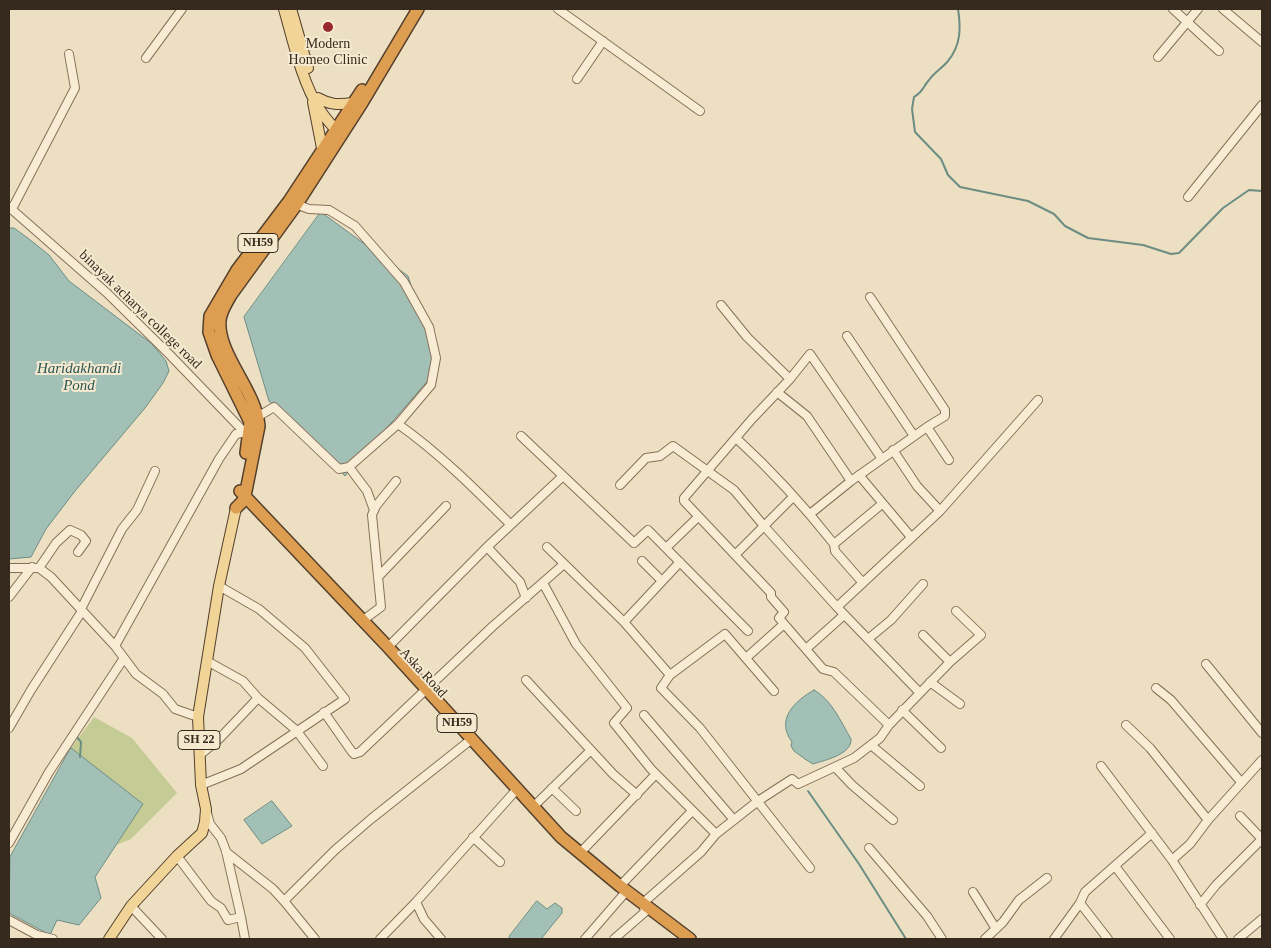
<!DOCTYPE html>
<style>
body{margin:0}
#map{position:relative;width:1271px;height:948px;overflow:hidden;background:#eddfc1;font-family:Georgia,serif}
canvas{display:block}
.frame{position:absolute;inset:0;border:10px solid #36291d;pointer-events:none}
</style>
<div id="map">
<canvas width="1271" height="948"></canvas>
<div class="frame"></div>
</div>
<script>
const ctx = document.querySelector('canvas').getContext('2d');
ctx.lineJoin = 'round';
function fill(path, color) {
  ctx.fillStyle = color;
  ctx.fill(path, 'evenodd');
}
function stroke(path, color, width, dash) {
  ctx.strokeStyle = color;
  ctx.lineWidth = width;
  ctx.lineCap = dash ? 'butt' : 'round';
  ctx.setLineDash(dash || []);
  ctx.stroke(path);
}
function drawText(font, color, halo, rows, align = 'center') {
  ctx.font = font + ' Georgia,serif';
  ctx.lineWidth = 4;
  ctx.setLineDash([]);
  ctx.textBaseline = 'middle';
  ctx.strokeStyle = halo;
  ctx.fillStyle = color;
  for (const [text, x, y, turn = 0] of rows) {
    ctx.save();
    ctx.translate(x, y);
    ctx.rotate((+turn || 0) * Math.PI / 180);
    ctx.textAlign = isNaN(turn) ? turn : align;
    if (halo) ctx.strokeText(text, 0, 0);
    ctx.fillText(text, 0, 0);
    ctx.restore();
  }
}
const green = new Path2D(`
 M94,717l38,21 45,55 -46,46 -15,6 27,-41 -72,-56z`);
const water = new Path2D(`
 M321,212l87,64 30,93 -93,107 -76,-75 -25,-84z
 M9,228h5l15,11 20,16 20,26 83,63 14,17 3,10 -6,12 -18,25 -70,83 -29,38 -15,28 -22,2z
 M814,690c18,10 27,32 37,49 1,15 -25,21 -38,25l-8,-5 -11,-8 -3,-5 1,-4c-17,-23 3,-41 22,-52z
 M71,748l72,56 -48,73 6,21 -22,27 -22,-5 -7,15 -41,-22 1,-56z
 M272,801l20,25 -30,18 -18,-24z
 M537,901l10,8 8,-6 7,5v5l-21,26h-30l-2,-2z`);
const stream = new Path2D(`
 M958,9c3,19 3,36 -10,52 -6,7 -14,12 -19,19 -7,8 -5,11 -15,17l-2,12 3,23 26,27 7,16 12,12 68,14 26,13 11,12 23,12 55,7 28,9 8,-1 44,-45 26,-18 13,1
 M76,736l5,6 -1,15
 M808,791l51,73 47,75`);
const minor = new Path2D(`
 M558,9l142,102
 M1173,9l46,42
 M1223,9l39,33
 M1158,57l40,-48
 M146,58l36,-49
 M577,79l26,-38
 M1188,197l74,-92
 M9,207l98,86 63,62 79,82
 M12,209l63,-121 -6,-34
 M870,297l75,113v6l-18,11 22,33
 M721,305l26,32 43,42
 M847,336l67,100
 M777,392l30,24 44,65
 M254,419l20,-12 65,62 10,-2 49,-43 33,-39 5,-27 -7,-31 -25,-45 -49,-56 -26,-16 -20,-1 -16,-6
 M398,424c41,29 77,65 112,100
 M521,436l113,107 14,-13 100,101
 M736,438c36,33 68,68 98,106l1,7 28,32
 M893,450l24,36 23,25
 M882,459l-72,-105 -20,25 -38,40 -68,79v3l87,92v4l13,15 -5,6 44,51 11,3 55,53
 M349,467l18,24 7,19
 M859,475l52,62
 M620,485l26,-27 14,-2 13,-10 61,44 30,36 73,81 82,85
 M810,514l41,-33 76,-54
 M834,544l48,-40
 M487,547l33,35 6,16
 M547,547l77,75 46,53 -9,13 39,40 110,140
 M666,548l32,-31
 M735,555l58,-58
 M642,561l20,20
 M9,568h30l12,9 64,69 21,28 27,20 12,15 23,8
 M39,568l17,-25 14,-13 11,5 5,6 -8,11
 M378,577l68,-71
 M543,583l33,61 51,64 -13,15 37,46 65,65
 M9,597l23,-30
 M837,607l103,-96 98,-111
 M81,609l41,-80 15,-19 18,-39
 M362,621l19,-14 -9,-92 4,-9 20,-25
 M624,622l56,-60
 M923,635l27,27
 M868,639l23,-19 32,-36
 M115,646l104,-187 17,-25 11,-2
 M388,647l99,-100 76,-71
 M806,649l38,-34
 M746,658l38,-34
 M207,661l36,20 15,17 38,32 27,36
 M1206,664l56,69
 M670,675l55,-41 49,57
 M526,680l87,94 24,21
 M930,682l30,22
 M1156,688l15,12 70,82
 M902,710l39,38
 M324,712l28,40 2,2 6,-2 133,-126 71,-62
 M644,715l90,105
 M1126,725l24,23 58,72
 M9,728l22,-38 51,-79
 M871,745l49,41
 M200,755l19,-16 39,-41
 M1101,766l71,94 51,79
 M835,767l17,18 41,35
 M201,785l40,-16 104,-70 -40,-51 -46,-39 -40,-23
 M552,788l24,23
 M534,806l57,-56
 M207,813l3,11 11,14 5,13 15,66 4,22
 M1240,816l22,23
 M473,837l27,25
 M9,843l40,-71 75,-114
 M869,848l58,68 15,23
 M226,852l47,37 11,12 31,38
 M580,853l76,-79
 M177,856l34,45 10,7 7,12 13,-3
 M1172,860l18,-16 18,-24 54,-60
 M1115,866l55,73
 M620,886l72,-75
 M973,892l23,37
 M284,901l51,-51 36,-31 97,-77
 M416,902l8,17 17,20
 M1080,903l28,36
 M1200,905l16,-20 46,-46
 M131,906l31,33
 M9,920l28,15 16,4
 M380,939l36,-37 102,-114
 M585,939l39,-45
 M614,939l31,-27 -2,-9 58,-51 15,-18 42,-33 34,-22 6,5 56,-26 26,-20 9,-13 61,-63 31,-27 -25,-24
 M985,939l18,-17 16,-22 28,-22
 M1054,939l26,-36 5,-11 67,-59
 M1238,939l24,-20`);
const major = new Path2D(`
 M284,9c9,31 18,74 36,101 6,9 13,17 20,24
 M292,12l16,56
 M318,98c12,7 21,7 35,5
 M313,102l9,46
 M109,939l22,-33 46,-50 25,-23 3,-11 1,-13 -5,-24 -3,-68 21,-131 17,-78`);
const highway = new Path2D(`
 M246,453l4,-31 -33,-67 -8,-23 1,-16 27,-46 52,-69 73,-111
 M240,491l148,156 173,190 59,49 70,53
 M236,508l6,-6 3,-6 14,-70c-3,-36 -42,-72 -39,-106 1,-9 7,-18 11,-25l66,-91 65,-101 56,-94`);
const markers = [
 [328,27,6,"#95292b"]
];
const shields = [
 [258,243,40],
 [457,723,40],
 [199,740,42]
];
const shieldNames = [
 ["NH59",258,243],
 ["NH59",457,723],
 ["SH 22",199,740]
];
const poiNames = [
 ["Modern",328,44],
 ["Homeo Clinic",328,60]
];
const streetNames = [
 ["binayak acharya college road",140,310,44],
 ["Aska Road",423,673,47]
];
const waterNames = [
 ["Haridakhandi",79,369],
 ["Pond",79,386]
];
fill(green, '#c5cb95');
fill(water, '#a3c0b7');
stroke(water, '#6b8d84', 1);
stroke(stream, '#6b8d84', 2);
stroke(minor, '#867059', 10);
stroke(major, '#543f2d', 12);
stroke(highway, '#543f2d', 14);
stroke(minor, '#f8edd4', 8);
stroke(major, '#f1d498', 10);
stroke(highway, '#dd9e51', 11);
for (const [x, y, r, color] of markers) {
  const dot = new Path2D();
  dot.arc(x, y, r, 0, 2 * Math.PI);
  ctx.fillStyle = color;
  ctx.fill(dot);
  stroke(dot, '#f5ead0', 2);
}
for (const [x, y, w] of shields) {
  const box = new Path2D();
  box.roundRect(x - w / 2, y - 9.5, w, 19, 4);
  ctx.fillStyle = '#f5ead0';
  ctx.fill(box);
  stroke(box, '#36291d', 1);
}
drawText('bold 12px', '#36291d', null, shieldNames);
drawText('14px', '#36291d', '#f5ead0', poiNames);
drawText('14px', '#36291d', '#f5ead0', streetNames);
drawText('italic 15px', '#2c5653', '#f5ead0', waterNames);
</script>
